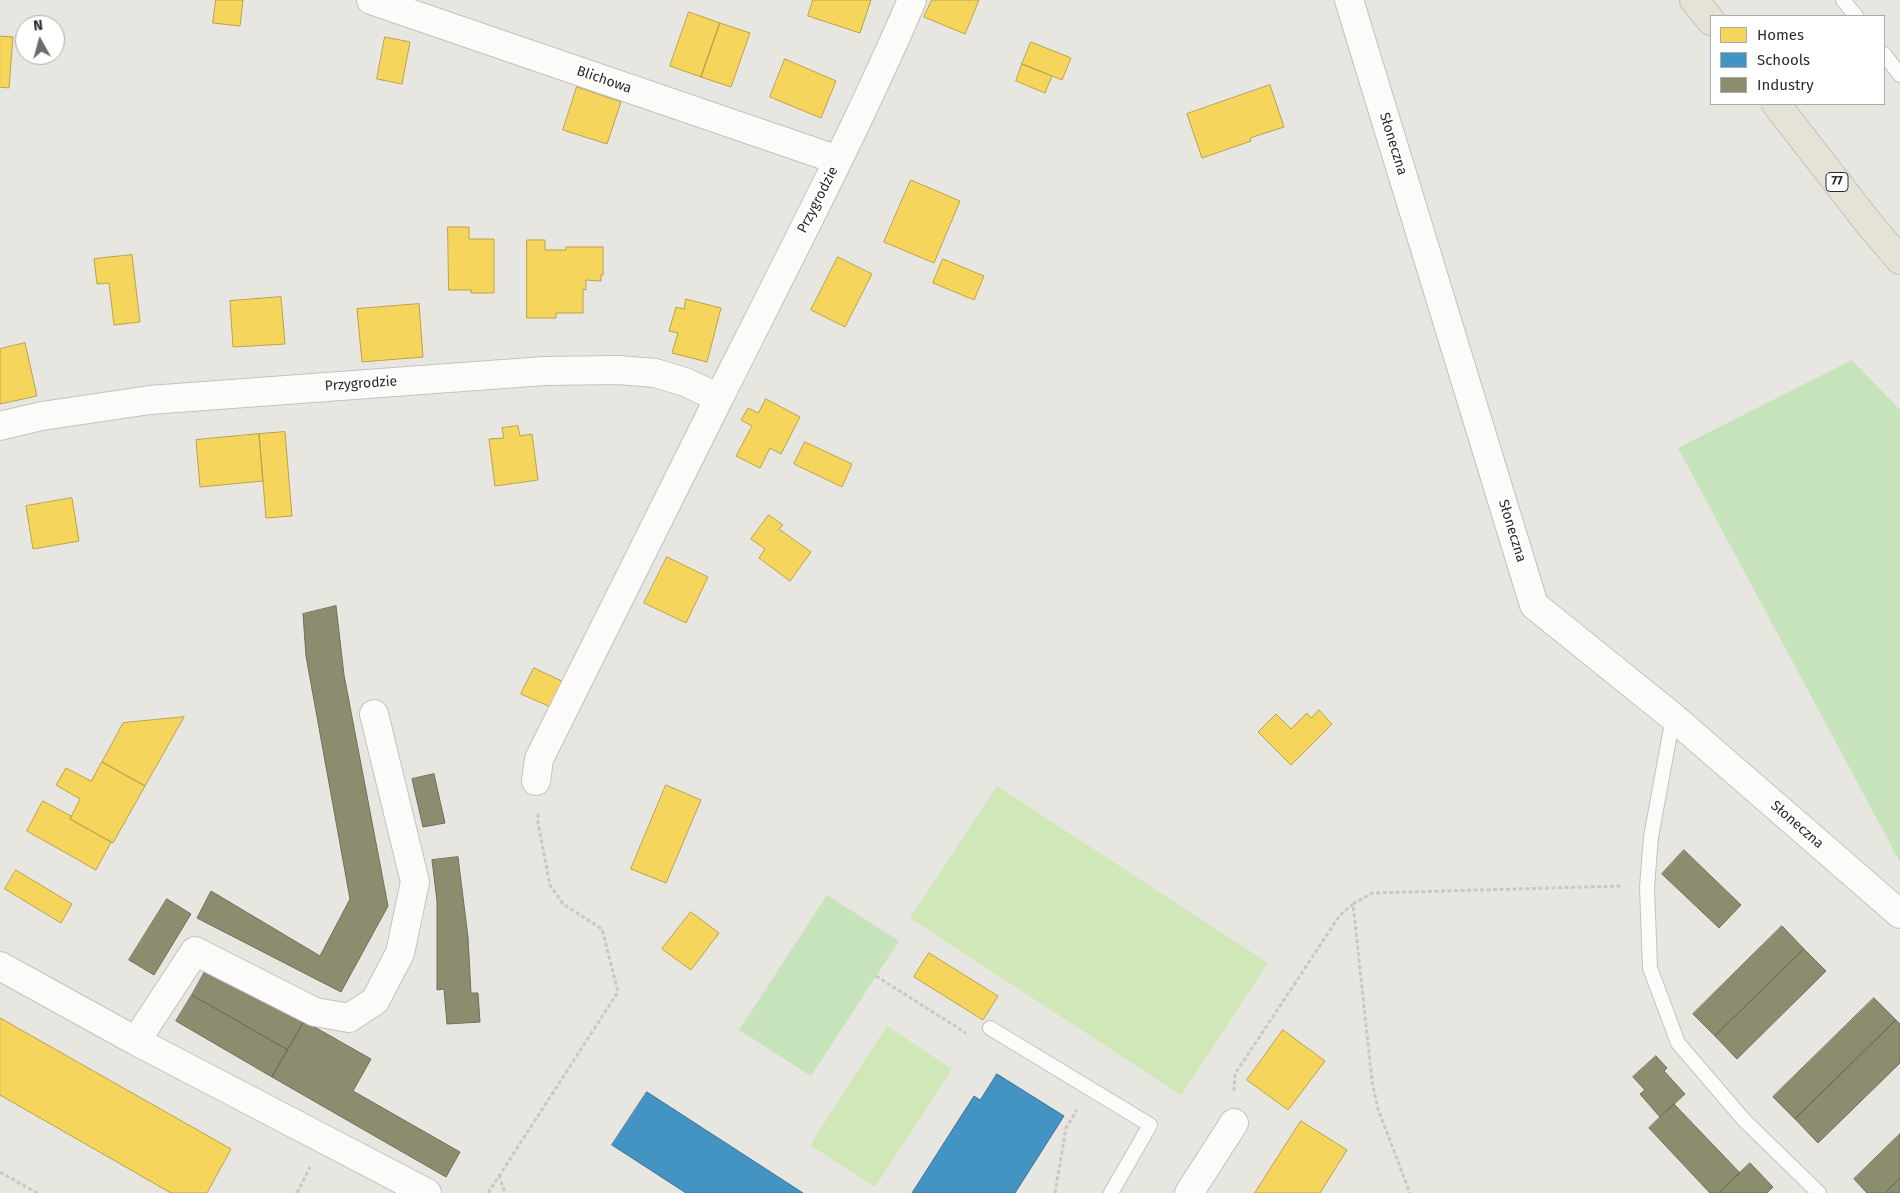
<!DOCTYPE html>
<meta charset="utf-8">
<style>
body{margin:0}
#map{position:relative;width:1900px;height:1193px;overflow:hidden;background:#e8e6e0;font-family:"Fira Sans",sans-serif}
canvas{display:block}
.legend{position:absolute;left:1710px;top:15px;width:175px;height:90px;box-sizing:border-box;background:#fff;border:1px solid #aaa;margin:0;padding:6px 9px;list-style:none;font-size:15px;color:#2b2b2b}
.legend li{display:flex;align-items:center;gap:10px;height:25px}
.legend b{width:25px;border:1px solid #aaa}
.north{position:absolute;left:15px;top:15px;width:50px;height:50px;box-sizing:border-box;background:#fff;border:1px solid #aaa;border-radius:50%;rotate:353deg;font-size:14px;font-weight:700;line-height:20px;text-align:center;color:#2b2b2b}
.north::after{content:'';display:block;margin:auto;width:18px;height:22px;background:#6d6c6a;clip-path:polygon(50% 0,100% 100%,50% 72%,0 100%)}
</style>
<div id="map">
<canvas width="1900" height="1193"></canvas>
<ul class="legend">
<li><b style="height:14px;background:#f6d55c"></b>Homes</li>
<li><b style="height:14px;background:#4393c3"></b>Schools</li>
<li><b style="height:14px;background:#8c8c6e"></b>Industry</li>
</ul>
<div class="north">N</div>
</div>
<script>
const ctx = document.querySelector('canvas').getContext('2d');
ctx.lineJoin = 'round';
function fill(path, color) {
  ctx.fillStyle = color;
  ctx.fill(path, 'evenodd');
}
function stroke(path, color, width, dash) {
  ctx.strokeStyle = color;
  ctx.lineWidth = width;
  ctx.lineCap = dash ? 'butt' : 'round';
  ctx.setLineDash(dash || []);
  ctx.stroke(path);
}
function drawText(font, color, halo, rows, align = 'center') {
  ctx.font = font + ' "Fira Sans",sans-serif';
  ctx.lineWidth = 5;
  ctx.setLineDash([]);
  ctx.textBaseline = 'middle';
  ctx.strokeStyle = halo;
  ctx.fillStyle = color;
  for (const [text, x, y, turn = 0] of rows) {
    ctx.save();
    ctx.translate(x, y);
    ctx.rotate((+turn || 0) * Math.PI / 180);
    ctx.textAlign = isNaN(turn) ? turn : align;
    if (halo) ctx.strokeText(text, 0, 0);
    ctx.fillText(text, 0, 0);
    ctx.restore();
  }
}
const green = new Path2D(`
 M1852,360l48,50v452l-222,-414z
 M827,895l72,46 -88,135 -72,-46z`);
const pitch = new Path2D(`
 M997,786l271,177 -87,132 -271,-177z
 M887,1026l65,43 -77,118 -65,-42z`);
const homes = new Path2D(`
 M216,0h27l-3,26 -27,-3z
 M813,0h58l-11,33 -52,-17z
 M932,0h47l-14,34 -41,-17z
 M689,12l31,11 -19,54 -31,-11z
 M720,23l30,10 -19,54 -30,-10z
 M0,36l13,1 -4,51 -9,-1z
 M385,37l25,5 -8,42 -25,-5z
 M1031,42l40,16 -9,22 -40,-16z
 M785,59l51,22 -15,37 -51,-21z
 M1022,64l30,12 -7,17 -29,-12z
 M1270,85l14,42 -34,11 1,3 -49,17 -15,-44z
 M577,87l44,15 -14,42 -44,-14z
 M911,180l49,21 -26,62 -50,-21z
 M448,227h21v12h25v54h-23v-3h-22z
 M527,240h18v10h21v-3h37v28h-2v6l-15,-1v10l-3,-1v24h-27v5h-29z
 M132,255l8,67 -26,3 -5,-42 -12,1 -3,-25z
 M838,257l34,17 -27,53 -34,-17z
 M943,259l41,17 -10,24 -41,-17z
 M281,297l4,47 -52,3 -3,-46z
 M686,299l35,9 -14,54 -35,-9 6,-20 -9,-2 7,-24 8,2z
 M419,304l4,53 -61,5 -5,-53z
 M25,343l12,53 -37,8v-55z
 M766,399l34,18 -19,37 -11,-6 -10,20 -24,-12 16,-30 -11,-6 7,-12 10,5z
 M518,426l2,10 12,-2 6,46 -43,6 -6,-47 15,-1 -2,-10z
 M285,432l7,84 -26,2 -7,-84z
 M259,434l4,47 -63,6 -4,-47z
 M805,442l47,22 -10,23 -48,-23z
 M72,498l7,43 -46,8 -7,-43z
 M769,515l14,10 -4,4 32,23 -21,29 -31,-23 6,-9 -14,-10z
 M667,557l41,20 -22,46 -42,-20z
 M534,668l32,15 -11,26 -34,-15z
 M1319,710l13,14 -41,41 -33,-33 18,-18 15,15 16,-16 4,5z
 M184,717l-39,69 -43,-24 21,-39z
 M102,762l43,24 -32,57 -43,-24 10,-20 -24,-14 10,-17 25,13z
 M666,785l35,15 -35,83 -35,-14z
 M43,801l28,15 -1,3 41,23 -15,28 -69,-39z
 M16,870l56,34 -11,19 -56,-34z
 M691,912l28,21 -28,37 -29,-21z
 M929,953l69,43 -15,24 -69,-43z
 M0,1018l231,131 -24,44h-36l-171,-98z
 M1283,1030l42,31 -37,49 -41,-30z
 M1301,1121l46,29 -27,43h-65z`);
const schools = new Path2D(`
 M997,1074l67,42 -49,77h-103l62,-97 6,4z
 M647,1092l156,101h-117l-74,-48z`);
const industry = new Path2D(`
 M336,606l8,69 44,231 -47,86 -144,-74 14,-27 109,65 30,-57 -44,-243 -3,-42z
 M434,774l11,49 -22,4 -11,-48z
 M1684,850l57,55 -22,23 -57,-54z
 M458,857l10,80 3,56h7l2,29 -33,2 -3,-35 -7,1v-89l-5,-41z
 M167,899l24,15 -37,61 -25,-15z
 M1782,926l22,23 -89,87 -22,-22z
 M1804,949l22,22 -89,88 -22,-23z
 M208,966l96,55 -16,29 -96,-55z
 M192,995l96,55 -16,27 -96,-56z
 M1874,998l22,22 -101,99 -22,-22z
 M1896,1020l4,4v39l-82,80 -23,-24z
 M304,1021l67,38 -18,32 107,61 -14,25 -174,-100z
 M1656,1056l11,12 -3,3 21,23 -25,23 -20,-23 5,-4 -12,-13z
 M1674,1104l66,69 -21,20h-9l-61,-65z
 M1900,1134v44l-15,15h-18l-13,-14z
 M1750,1163l23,24 -6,6h-48z
 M1900,1178v15h-15z`);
const path = new Path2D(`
 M1353,904l19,-11 250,-7
 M876,976l90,57
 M1234,1091l1,-17 105,-159 13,-11 19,177 6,28 32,84
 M0,1172l37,21
 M499,1175l6,18
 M297,1193l13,-26
 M488,1193l130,-201 -16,-63 -39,-25 -13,-19 -12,-62v-11
 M1055,1193l11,-65 11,-18`);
const service = new Path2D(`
 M1843,0l13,16
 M1884,54l16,21
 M1673,717l-22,120 -4,50 3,81 28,75 66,77 75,73
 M990,1028l160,97 -39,68`);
const minor = new Path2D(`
 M371,0l467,160
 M1349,0l185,605 139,112 227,197
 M0,426l42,-10 108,-16 394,-29 74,-1 37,3 30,9 34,16c66,-132 135,-263 193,-398
 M536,781l3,-22 180,-361
 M0,966l136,75 291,152
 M136,1041l59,-90 120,61 34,6 26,-17 25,-48 15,-71 -41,-168
 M1189,1193l45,-70`);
const primary = new Path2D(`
 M1694,0l17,21
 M1776,104l94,121 30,35`);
const shields = [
 [1837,182,22]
];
const shieldNames = [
 ["77",1837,182]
];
const streetNames = [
 ["Blichowa",604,80,19],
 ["Słoneczna",1393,144,73],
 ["Przygrodzie",818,200,-63],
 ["Przygrodzie",361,384,-4],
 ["Słoneczna",1512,531,73],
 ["Słoneczna",1797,825,41]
];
fill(green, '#c6e3bb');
fill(pitch, '#d0e7b8');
fill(homes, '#f6d55c');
stroke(homes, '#b9a24d', 1);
fill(schools, '#4393c3');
stroke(schools, '#3c7495', 1);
fill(industry, '#8c8c6e');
stroke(industry, '#6f6f5a', 1);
stroke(service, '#c2c2c1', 16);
stroke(minor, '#c2c2c1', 30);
stroke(primary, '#c5c4c1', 30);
stroke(path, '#c8c8c7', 3, [4, 2.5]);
stroke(service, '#fcfbfa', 14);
stroke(minor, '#fcfbfa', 28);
stroke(primary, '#e5e3d5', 28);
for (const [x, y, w] of shields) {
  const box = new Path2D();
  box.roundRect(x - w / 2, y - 9.5, w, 19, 4);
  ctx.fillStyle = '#fff';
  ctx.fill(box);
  stroke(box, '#2b2b2b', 1);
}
drawText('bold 12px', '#2b2b2b', null, shieldNames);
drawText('14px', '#2b2b2b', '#fff', streetNames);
</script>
